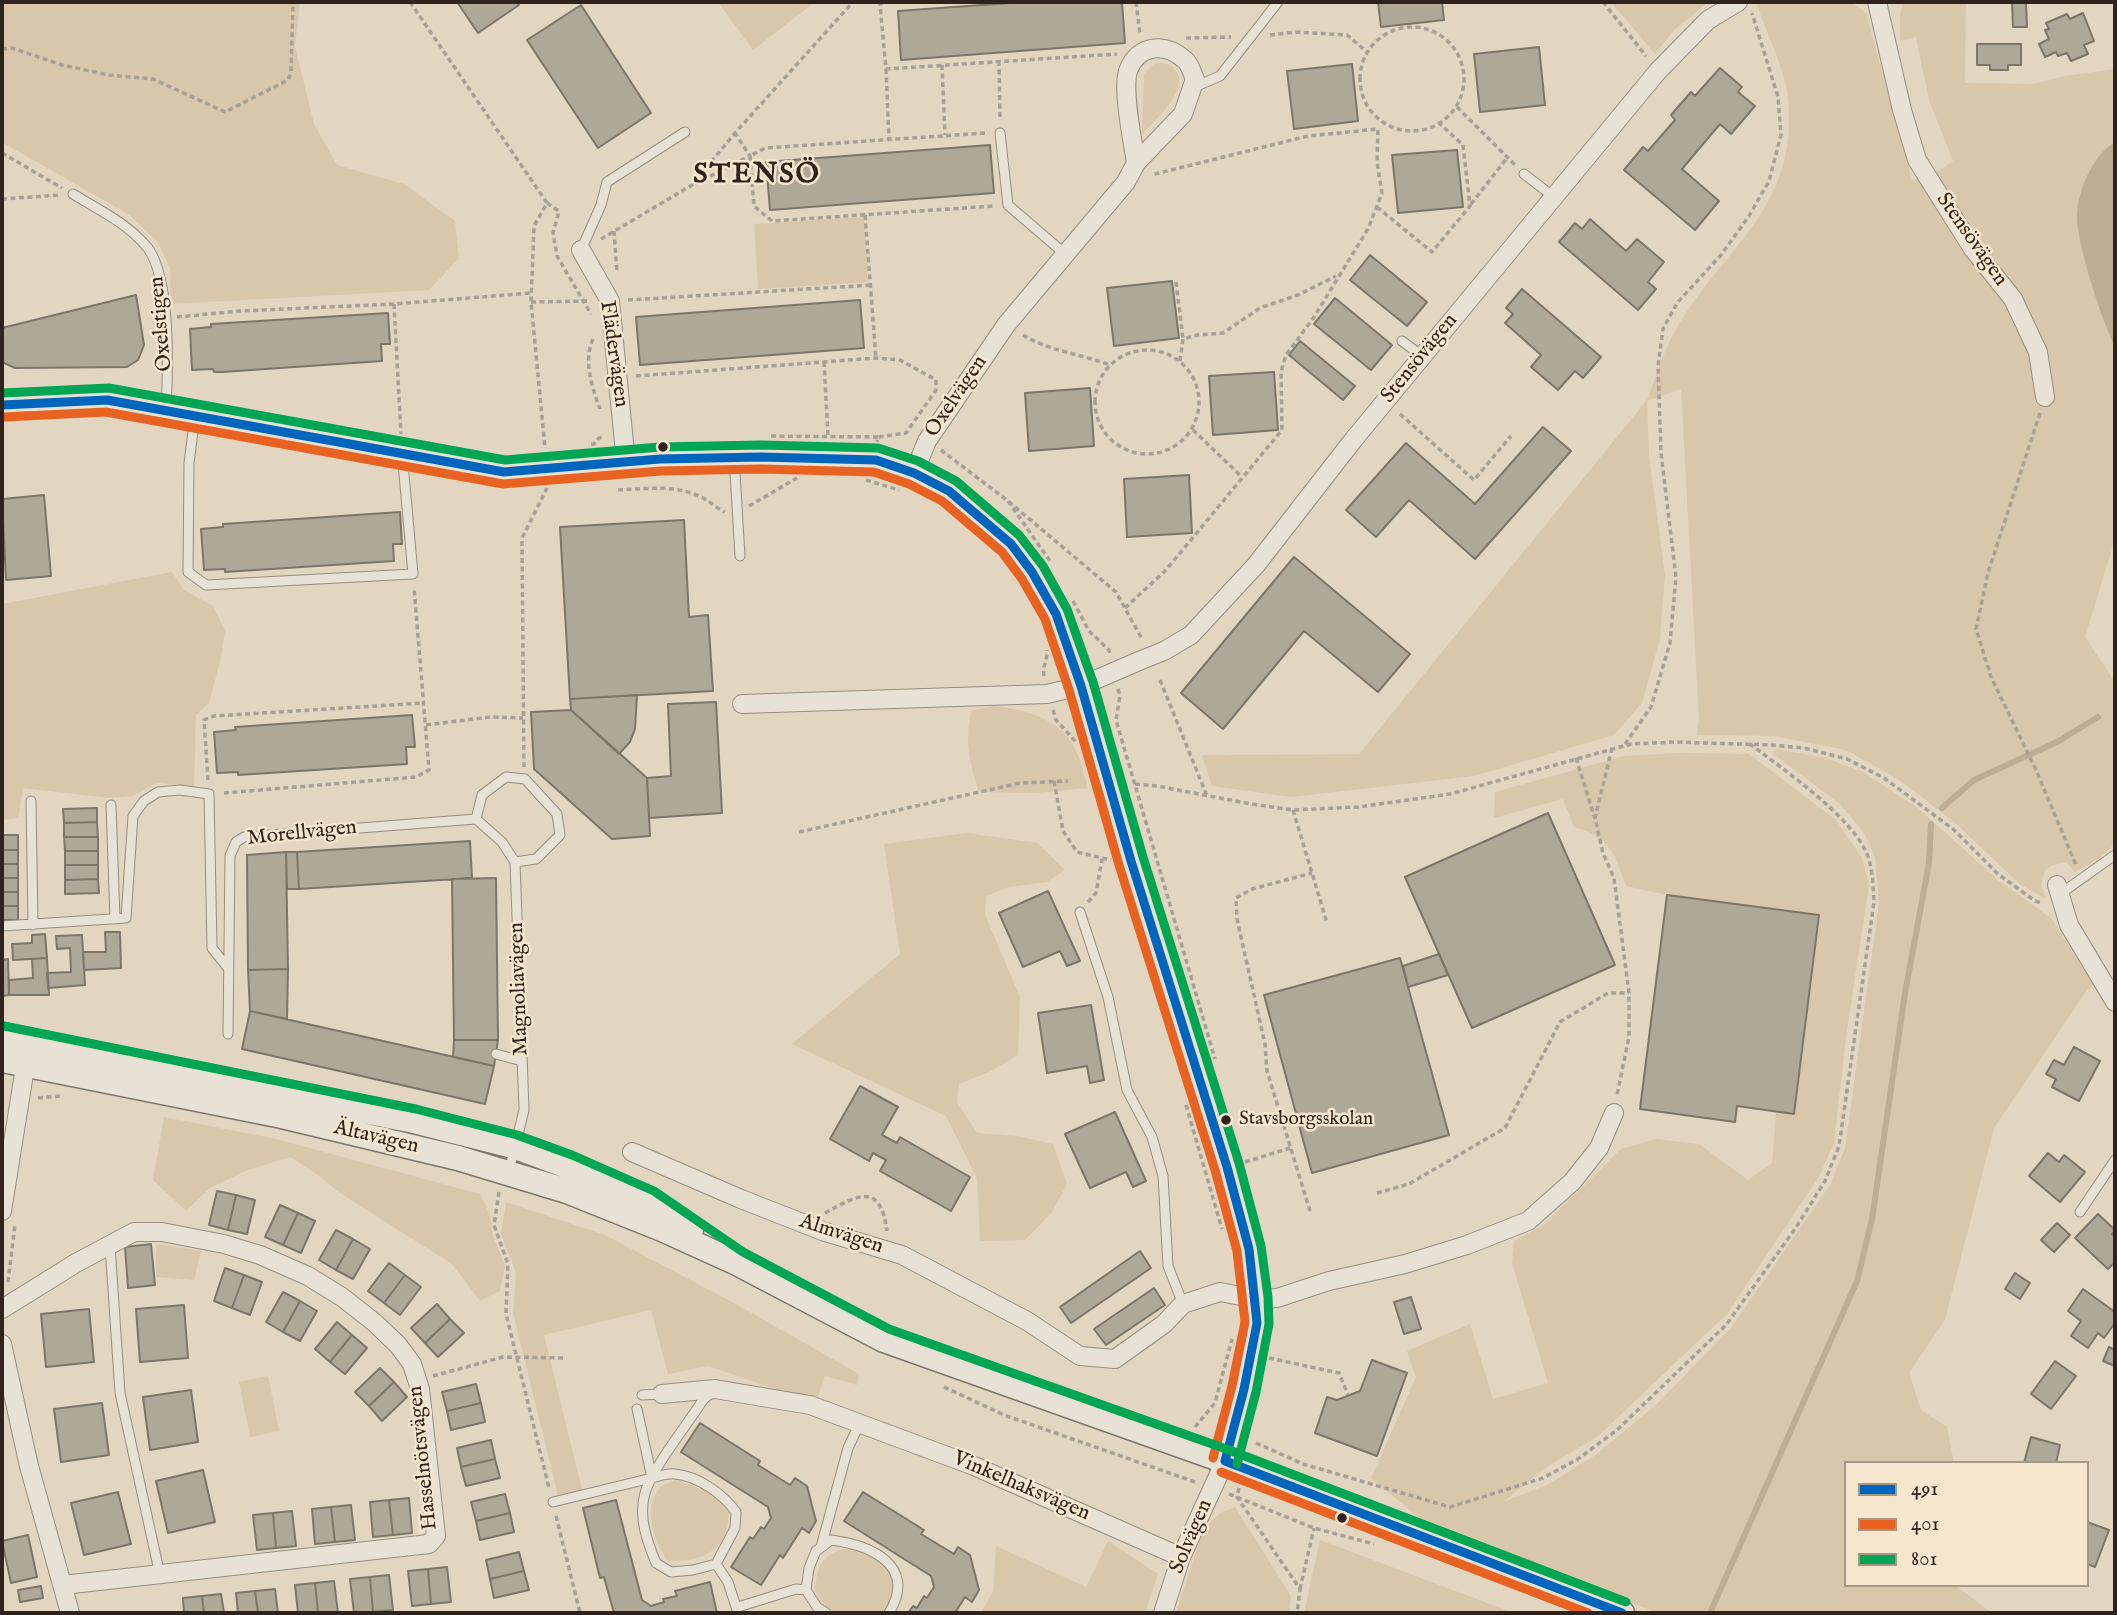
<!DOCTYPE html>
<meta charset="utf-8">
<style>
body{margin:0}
#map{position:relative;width:2117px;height:1615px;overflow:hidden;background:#e2d6c0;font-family:"IM FELL English",serif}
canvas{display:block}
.frame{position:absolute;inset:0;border:4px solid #30221c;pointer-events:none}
.legend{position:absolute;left:1844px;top:1461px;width:245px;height:126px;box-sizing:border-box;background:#f5e6cd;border:2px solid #a69886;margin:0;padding:9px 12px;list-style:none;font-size:21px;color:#30221c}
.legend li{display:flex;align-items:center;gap:14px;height:35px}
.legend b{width:35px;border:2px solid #a69886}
</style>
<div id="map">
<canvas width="2117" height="1615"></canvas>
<div class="frame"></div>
<ul class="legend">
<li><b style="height:9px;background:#0065bd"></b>491</li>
<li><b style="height:9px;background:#e86222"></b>401</li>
<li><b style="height:9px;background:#00a651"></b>801</li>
</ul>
</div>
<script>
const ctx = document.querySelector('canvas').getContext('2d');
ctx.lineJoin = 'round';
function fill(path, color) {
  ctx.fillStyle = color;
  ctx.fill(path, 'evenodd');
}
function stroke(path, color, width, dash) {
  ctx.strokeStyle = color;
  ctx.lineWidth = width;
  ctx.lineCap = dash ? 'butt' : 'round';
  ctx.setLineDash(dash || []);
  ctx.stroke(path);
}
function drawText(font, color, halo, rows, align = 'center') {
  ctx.font = font + ' "IM FELL English",serif';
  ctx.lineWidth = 5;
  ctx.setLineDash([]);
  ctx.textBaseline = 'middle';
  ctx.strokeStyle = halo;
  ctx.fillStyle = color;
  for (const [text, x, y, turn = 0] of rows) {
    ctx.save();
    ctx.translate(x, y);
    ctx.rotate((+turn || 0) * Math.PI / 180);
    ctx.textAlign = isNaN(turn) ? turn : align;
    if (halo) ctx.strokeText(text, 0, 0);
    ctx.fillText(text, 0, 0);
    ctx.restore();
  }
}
const green = new Path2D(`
 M2,2h298l-5,44 19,78 23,41 67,19 51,37 4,37 -30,32 -258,14 -1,-35 -12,-27 -30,-28 -126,-72z
 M718,2h97l-62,48z
 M1611,2h-1h99l-34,27 -20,25z
 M1766,2h85l15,11 46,167 22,-6 19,-13 -24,-61 -13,-63 -16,4v-26l3,-13h63l-1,81 69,1 31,-8 50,-7v73l-20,20 -13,28 -5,27 20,83 18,47v192l-30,98 30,45v162l-17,15 -23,13 -9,-10 -13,3 -8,5 -4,14 4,14 -24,-13 -67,-63 -53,-41 -55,-31 -72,-14 -77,-1 2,-16 -18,-330 -34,12 2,54 16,120 -5,64 -18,64 -28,32 -140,41 -183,21 -79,-11 -10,-31 157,-1 288,-354c9,-22 16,-48 28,-69 51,-88 127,-124 112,-240 -3,-23 -22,-62 -30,-86z
 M1155,63c8,0 15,0 20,7 16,18 -20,51 -33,64l2,-60z
 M864,217l4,65 -110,7 -4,-65z
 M172,572l12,18 29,16 12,25 -5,31 -11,41 -13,12 -2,71 -37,-3 -24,13 -24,2 -86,-10 -5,30 -16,2v-216z
 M992,706c31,2 70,13 84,45 6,11 8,25 12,37l-52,5 -57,-1c-10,-32 -14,-48 -8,-81z
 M1776,749l50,9 37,14 55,36 81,73 53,38 41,66 -6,5 -93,138 -49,192 -36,53 12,37 26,17 7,36h-108v122h109l37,28h-334l-235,-92 -52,-43 45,-101 -9,-26 63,-27 23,75 55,-16 -36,-120 2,-22 31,-17 76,-75 35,-10 43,5 49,36 24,-17 4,-51 18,1 24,-198 -151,-20 -41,-9c-11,-33 -17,-49 -52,-59l-11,-28 -69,19 1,-26 129,-36 55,-3 70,1 87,66 26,38 7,27 -23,152 -12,106 -15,34 -92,137 -129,122 -56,34 -37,31 42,-16 47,-29 61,-50 76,-78 99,-143 15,-37 34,-245 -4,-46 -11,-24 -24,-29 -68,-51z
 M967,833l70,10 28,27 -18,12 -38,5 -23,9 -1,19 35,82 -2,58 -29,17 -30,12 -2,18 20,31 40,3 36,8 14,40 -15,28 -27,28 -45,1 -3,-63 -31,-62 -154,-72 108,-90 -16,-110z
 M164,1117l112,22 204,55 10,21 3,21 12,30 -5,25 -20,10 -28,-37 -112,-71 -22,-18 -28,-18 -45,14 -35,17 -24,23 -33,-31z
 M506,1202l99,33 129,68 125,71 -2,11 -32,-9 -9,27 -108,-37 -40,8 -17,-64 -107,25 38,155 -24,5 -45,-182 3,-40 -15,-39z
 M156,1244l45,7 -7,29 -38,-3z
 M268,1376l11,55 -29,6 -11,-55z
 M675,1480l33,11 21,19c0,40 -25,52 -61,51 -13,-18 -26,-54 -8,-73 4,-4 11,-6 15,-8z
 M1235,1507l56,89 -2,17h-113l27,-83 17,-17z
 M1320,1540l194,73h-210z
 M1108,1541l50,33 -13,39h-164l12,-22 3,-45 90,41z
 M848,1548c34,6 61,31 35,65h-52l-16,-22c2,-26 6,-36 33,-43z`);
const water = new Path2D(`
 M2115,142v205c-13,-25 -38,-103 -38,-130 0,-26 16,-62 38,-75z`);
const stream = new Path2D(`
 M1942,808l32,-28 83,-38 41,-25
 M1710,1613l147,-332 15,-62 33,-226 24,-130 2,-39`);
const building = new Path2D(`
 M457,2h60l2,3 -41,28z
 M1024,2h98l3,41 -224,17 -3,-49z
 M1378,2h64l2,18 -63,7z
 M2012,2h14l1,25h-14z
 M581,5l70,108 -53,35 -71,-108z
 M2083,13l11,28 -10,4 4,9 -17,7 -4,-8 -9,3 -2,-4 -11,5 -6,-13 10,-5 -4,-9 4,-1 -3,-6 21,-9 3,5z
 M1977,44h44v21h-13v5h-18v-5h-13z
 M1539,47l6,58 -65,7 -6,-58z
 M1352,64l6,57 -64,8 -7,-58z
 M1720,68l22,19 -4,5 17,14 -24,28 -11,-10 -38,45 37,32 -24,29 -71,-60 19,-23 5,4 27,-31 -4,-5 20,-23 4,4z
 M990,145l4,48 -224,17 -4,-48z
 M1457,150l6,57 -65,6 -6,-58z
 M1590,219l36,32 11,-12 27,23 -16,20 8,7 -18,21 -79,-68 16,-19 7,6z
 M1370,255l57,47 -20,24 -57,-46z
 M1172,281l7,57 -65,8 -7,-58z
 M1522,289l79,68 -18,21 -8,-7 -17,19 -27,-23 10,-12 -36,-32 8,-9 -7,-6z
 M136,295l8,50 -6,15 -11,7 -112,1 -13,-6v-34z
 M1335,298l57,47 -21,25 -57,-46z
 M860,300l4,48 -224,17 -4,-48z
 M388,313l2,31h-9l1,17 -160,11h-8l-1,-3 -21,1 -2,-41 21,-2v-3z
 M1300,341l55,45 -12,14 -54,-45z
 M1274,372l4,58 -65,5 -4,-59z
 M1090,388l4,58 -65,5 -4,-58z
 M1543,427l28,24 -96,108 -66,-59 -33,37 -30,-27 60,-67 69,61z
 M1189,475l3,58 -65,4 -3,-58z
 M44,495l7,81 -45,4 -4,-81z
 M400,512l2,32h-9l1,17 -169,11v-3l-21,1 -3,-41 22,-2v-3z
 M684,520l5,97 19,-2 5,76 -143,8 -10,-172z
 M1294,557l116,97 -32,38 -74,-61 -81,98 -42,-36z
 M637,695l-2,34 -5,13 -11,12 -48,-44 -1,-11z
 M716,702l6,111 -73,5 -2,-40 24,-2 -3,-72z
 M571,710l76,68 3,58 -38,3 -78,-70 -3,-57z
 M412,715l3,32h-9l1,17 -169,11v-3l-21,1 -3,-41 22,-2 -1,-3z
 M97,808v14l-33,1 -1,-14z
 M1548,813l67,152 -143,63 -67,-151z
 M97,822l1,15h-34v-14z
 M2,835h16v15h-16z
 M64,837h34v14h-33z
 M470,841l2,37 -173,11 -2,-37z
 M2,850h16v14h-16z
 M65,851h33v14h-33z
 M286,852h11l2,37h-12z
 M286,852l2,117 -40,1 -1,-115z
 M2,864h16v14h-16z
 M65,865h33v14l-33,1z
 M2,878h16v14h-16z
 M496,878l2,162h-44l-2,-161z
 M98,879l1,14 -34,1v-14z
 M1048,891l32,70 -13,5 -7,-15 -37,16 -24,-54z
 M2,892h16v14h-16z
 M1667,895l152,20 -25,199 -57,-8 -2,16 -95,-13z
 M2,906h16v14h-16z
 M105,932h15l1,36 -37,2 -1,-18h23z
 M45,934l2,24 -34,2 -1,-16 20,-1v-8z
 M82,935l3,50 -37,3 -1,-15 24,-1 -1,-24 -13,1 -1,-13z
 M1439,954l9,21 -40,12 -5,-21z
 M47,958l2,37h-40v-15l24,-2 -1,-19z
 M1400,958l49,177 -137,38 -48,-178z
 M8,959l1,36 -7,1v-36z
 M288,969l-1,50 -37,-8 -2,-41z
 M1091,1005l13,75 -14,3 -3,-17 -40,7 -9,-60z
 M250,1011l244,55 -9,38 -243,-55z
 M454,1040h44l-4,26 -41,-9z
 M2074,1047l26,14 -21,40 -27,-14 4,-8 -10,-5 8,-14 10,5z
 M860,1086l38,21 -16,28 15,8 3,-6 70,40 -19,34 -71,-40 6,-11 -13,-7 -4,8 -39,-22z
 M1115,1112l31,69 -13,6 -7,-15 -36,16 -25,-54z
 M2048,1153l11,9 5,-7 21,17 -25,30 -31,-26z
 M217,1191l19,4 -8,35 -19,-5z
 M236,1195l19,5 -8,34 -19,-4z
 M280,1205l18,8 -15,32 -18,-8z
 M298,1213l17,8 -14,32 -18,-8z
 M2098,1214l17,16 -3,4 3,3v25l-7,7 -33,-31z
 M2057,1223l13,12 -16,17 -13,-12z
 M336,1230l17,9 -17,31 -17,-10z
 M353,1239l17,10 -17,30 -17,-9z
 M151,1244l4,41 -27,3 -3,-41z
 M1140,1251l11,17 -80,55 -11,-16z
 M389,1263l16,12 -21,28 -16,-12z
 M225,1268l19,7 -12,33 -18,-7z
 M2015,1273l15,10 -10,16 -15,-10z
 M244,1275l18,7 -12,33 -18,-7z
 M405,1275l16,12 -21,28 -16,-12z
 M1154,1288l11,17 -59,40 -12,-16z
 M2083,1289l32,23v11l-11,15 -6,-5 -10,15 -17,-12 10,-15 -13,-10z
 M283,1292l17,9 -17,31 -17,-10z
 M1411,1297l10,32 -17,5 -10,-32z
 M300,1301l17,10 -17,30 -17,-9z
 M437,1304l13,15 -25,24 -14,-15z
 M184,1305l4,53 -48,4 -4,-53z
 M89,1309l5,53 -48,5 -5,-53z
 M450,1319l14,14 -26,24 -13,-14z
 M337,1322l15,13 -22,27 -15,-13z
 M352,1335l15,13 -22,26 -15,-12z
 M2109,1347l6,3v16l-12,-5z
 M1372,1360l35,13 -30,83 -62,-23 12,-36 10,3 23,-9z
 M2055,1361l21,15 -25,33 -20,-15z
 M380,1368l14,14 -25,24 -14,-14z
 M394,1382l13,15 -25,24 -13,-15z
 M476,1384l5,19 -34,8 -5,-19z
 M191,1390l7,52 -48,8 -7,-53z
 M102,1403l7,52 -48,7 -7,-53z
 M481,1403l4,19 -34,8 -4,-19z
 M700,1423l60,38 -2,4 32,20 5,-7 12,8 9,35 -7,12 -7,-5 -19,30 -3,-3 -19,30 -30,-18 19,-30 3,2 8,-12 3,2 7,-11 -3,-11 -87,-55z
 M2031,1437l29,8 -4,18h-32z
 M491,1440l4,19 -34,8 -4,-19z
 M495,1459l5,19 -34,8 -5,-19z
 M203,1470l12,52 -47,11 -12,-52z
 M118,1492l13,52 -47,11 -13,-52z
 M863,1492l61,38 -3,4 33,20 4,-7 12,8 9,35 -7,12 -7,-5 -10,16h-47l5,-7 4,2 7,-12 3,2 7,-11 -3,-11 -87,-55z
 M505,1494l5,19 -34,8 -5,-19z
 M409,1498l3,35 -19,2 -4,-35z
 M389,1500l4,35 -20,2 -3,-35z
 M616,1500l26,100 9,6 13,-4 -1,-3 14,-3 -2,-5 35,-9 7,31h-103l-10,-36 -4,1 -17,-70z
 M351,1505l4,35 -20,2 -4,-35z
 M331,1507l4,35 -20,2 -3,-35z
 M292,1511l4,35 -20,2 -3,-35z
 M273,1513l3,35 -19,2 -4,-35z
 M510,1513l4,19 -34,8 -4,-19z
 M2087,1522l22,8 -14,37 -8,-3z
 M28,1535l9,42 -26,6 -9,-42z
 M519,1552l5,19 -34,8 -4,-19z
 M447,1567l4,35 -20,2 -3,-35z
 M428,1569l3,35 -19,2 -4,-35z
 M524,1571l5,19 -35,8 -4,-19z
 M389,1575l4,35 -20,2 -3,-35z
 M370,1577l3,35 -19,1 -4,-34z
 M334,1581l4,32h-20l-3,-30z
 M315,1583l3,30h-20l-3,-28z
 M41,1586l2,12 -23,4 -2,-12z
 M275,1589l3,24h-20l-3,-22z
 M255,1591l3,22h-20l-2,-20z
 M221,1594l3,19h-20l-2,-17z
 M202,1596l2,17h-20l-1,-15z`);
const path = new Path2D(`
 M410,2l137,201 -13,23 -3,76 14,146
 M883,2l-3,3 6,64 231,-15
 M1136,2l4,32
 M1603,2l43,54
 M1360 79a52 52 0 1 1 104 0a52 52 0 1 1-104 0Z
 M1270,35l27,-3 50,3 20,17
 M1186,38l45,-1
 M2,49l10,-1 50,17 47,10 44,4 72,33 63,-32 3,-7 2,-71
 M999,61l1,58
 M942,65l3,70
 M886,69l3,70
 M1457,107l58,58
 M985,133l-220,15 -15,8 4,50 18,15 222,-15
 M2,153l60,35
 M695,184l55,-28 -15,-23
 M2,199l58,-4
 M547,203l12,8 -6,22 4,23 34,58
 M1471,204l36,-46
 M1377,207l55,45 38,-46 -7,-61 -23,-21
 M865,215l11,143
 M614,231l3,42
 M601,239l91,-54 43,-52 118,-131
 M1176,282l7,57
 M628,300l244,-15
 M531,302l58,-1
 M394,304l7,130
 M177,317l63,-6 154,-7 137,-11
 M1023,335c26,16 58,19 87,30
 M593,339c-10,22 -1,48 7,70
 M1095 402a52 52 0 1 1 104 0a52 52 0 1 1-104 0Z
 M1180,361l3,-22 14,-4 26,-2 37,-25 38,-13 38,-19
 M824,362l4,74
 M636,376l240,-18 24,2 36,20v10l-30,43 -28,4 -1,5
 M2040,413l-52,160 -12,56 15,48 45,93 40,95
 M1400,414l74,66 37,-44
 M1193,430l49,47
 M771,436l107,1
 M591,444h3l5,-6 6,-1
 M941,450l67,51 108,91 26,47
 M866,480l33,10
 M618,490c28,-1 57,-6 83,7 9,4 15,11 24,15
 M1008,501l42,60
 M749,506l48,-28
 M1073,601l16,30 20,19 1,4
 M1125,608l41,-38 116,-140 -1,-58 5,-17 28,-38 54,-88 14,-36 -5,-31 1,-33 -70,7 -157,39
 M1044,676c-2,-10 4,-16 3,-26
 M1160,680l47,116
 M1118,689l2,7 -4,24 99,339
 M1053,710l3,10 21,23
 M426,725l64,-8 33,1
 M1625,744l26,-37 19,-64 6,-66 -15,-124 -3,-87 5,-37 14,-26 44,-48 28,-39 20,-35 12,-46 -3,-38 -26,-84
 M1612,748l-17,70 8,35 11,25 15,115v44l-12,58
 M1576,758l18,58
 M524,767l-2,-229 25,-50
 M208,780l-4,-60 10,-4 210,-13
 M1054,781l9,50 14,21 34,8
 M1135,784l22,2 89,17 47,7 65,-3 92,-13 181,-50 43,-2 98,3 32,3 43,11 37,19 69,51 45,45 37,27 7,2
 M224,793l192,-16 13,-7 -15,-183
 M1293,810l34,113
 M799,832l221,-49 48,-2
 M1088,902l8,-9 6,-34
 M38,1098l23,-2
 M1186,1105l36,124
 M1245,1162l45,-14
 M499,1192l-5,33 14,39 -2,50 43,174
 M1377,1193l32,-9 96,-56 55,-106 48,-29h21
 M1310,1211l-43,-140 -2,-27 -28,-125 -1,-21 16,-9 60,-16
 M825,1213c33,-18 55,-32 62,18
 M8,1282l7,-58
 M1269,1358l70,15 9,22
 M433,1376l70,-19 61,1
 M944,1387l60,28 191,67
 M1195,1427l20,-24 17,-64
 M1256,1443l47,21 147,43 93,-29 35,-19 39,-29 109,-105 69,-96 30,-48 14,-35 35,-244c-1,-16 -1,-33 -7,-48 -15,-37 -84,-85 -117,-110
 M1239,1488l-2,9 63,92 -3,24
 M1229,1494l85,34 60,16
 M556,1516l24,97
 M1300,1589l14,-61`);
const lane = new Path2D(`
 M1192,88l28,-12 58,-74
 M1000,133l8,72 57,49
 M1524,174l30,23
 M73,194c26,16 54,29 74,53 24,30 21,125 19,164
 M581,250l20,-45 6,-23 78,-50
 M1402,341l20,15
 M195,416l-6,47 -1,109 18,13 207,-11 -11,-122
 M734,457l6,99
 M31,801l2,124
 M111,805l4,114
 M476,819l26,23 13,20 9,248 -15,61
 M476,819l6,-24 24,-18 19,2 32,35 3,21 -24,24 -21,3
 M2060,894l55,-39
 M1080,912l28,85 19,93 25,47 11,39 5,90 15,38
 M2,926l124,-8 7,-102 11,-15 14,-9 22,-2 29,4 3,154 16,20
 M228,1034l2,-178 6,-14 8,-5 232,-18
 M496,1054l26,7
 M2080,1212l35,-52
 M110,1246l10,147 40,182
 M642,1395l20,-1
 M652,1478c7,-2 16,-5 23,-4 23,2 48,20 61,38l-1,16 -19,36 -23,6 -22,2 -15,-9c-9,-22 -18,-46 -11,-70 6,-23 44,-71 58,-93l9,-8
 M553,1502l99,-24 -15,-69
 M821,1547l27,-99 12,-25
 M716,1564l12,18 10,31
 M738,1607l58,-18 10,1
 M826,1613l-9,-6 -11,-17 3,-22 7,-17 15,-11c39,5 87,25 58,73`);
const street = new Path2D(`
 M1877,2l25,108 15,50 56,89 40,50 25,53 7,45
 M581,250l29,51 16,162
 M2,405l12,-2 93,-3 397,72 156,-13 101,-2 115,3 38,13 35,18 62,53 21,28 24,42 25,72 26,88
 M914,473l13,-32 79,-116 120,-143 10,-19 47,-49 12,-35c-3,-6 -5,-15 -10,-19 -20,-18 -47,-16 -57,11 -6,20 5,71 8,92
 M1164,651l27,-16 65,-70 98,-126 304,-368 50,-51 30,-18
 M742,704l305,-10 34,-8 58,-25
 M1115,800l16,61 96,306 22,82 7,50 1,24 -13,66 -19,72 -44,96 -18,56
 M2057,885l12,40 46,77
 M632,1152l109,47 84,33 77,23 125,66 53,35 35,3 49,-35 19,-20 37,-12 36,7 21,-1 52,-17 76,-17 62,-19 61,-24 44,-39 27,-34 15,-35
 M2,1211l25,-156
 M2,1309l74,-46 58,-31h28l62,12 36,11 48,21 34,21 33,26 23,22 14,19 8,25 16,147 -7,8 -366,41
 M2,1344l27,122 41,147
 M662,1394l53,-5 95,16 164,61 207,91`);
const secondary = new Path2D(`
 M2,1038l412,83 99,25 54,20 81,36 43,28
 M2,1060l280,56 176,42 109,33 95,38 75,34 147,77 341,121 397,152`);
const streetBridge = new Path2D(`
 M1139,661l25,-10
 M1107,774l8,26`);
const bus1 = new Path2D(`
 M2,405l105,-5 397,72 156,-13 101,-2 115,3 38,13 35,18 62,53 21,28 24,42 25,72 50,175 96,306 22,82 8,74 -13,66 -19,72
 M1225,1461l397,152`);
const bus2 = new Path2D(`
 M4,417l102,-5 397,72 158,-13 100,-2 113,3 35,12 33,17 60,51 20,27 23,40 24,71 50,175 96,305 22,81 8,71 -13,64 -19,72
 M1221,1472l367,141`);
const bus3 = new Path2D(`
 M2,393l107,-5 396,72 155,-13 101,-2 117,3 40,13 38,20 63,54 24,31 24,43 26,73 50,175 96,306 22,83 7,51 1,27 -13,68 -19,72
 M4,1026l412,83 101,26 55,20 82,36 89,61 146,77 340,121 397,152`);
const markers = [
 [663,447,6,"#30221c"],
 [1226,1120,6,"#30221c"],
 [1342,1518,6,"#30221c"]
];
const busNames = [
 ["Stavsborgsskolan",1239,1120]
];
const streetNames = [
 ["Stensövägen",1971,240,55],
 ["Oxelstigen",162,324,-95],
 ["Flädervägen",613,354,82],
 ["Stensövägen",1420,359,-51],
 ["Oxelvägen",957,397,-56],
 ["Morellvägen",302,834,-6],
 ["Magnoliavägen",520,989,-92],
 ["Ältavägen",376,1138,13],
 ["Almvägen",841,1235,18],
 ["Hasselnötsvägen",424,1458,-96],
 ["Vinkelhaksvägen",1021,1487,23],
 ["Solvägen",1192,1537,-67]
];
const districtNames = [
 ["STENSÖ",757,176]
];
fill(green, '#d8c7aa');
fill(water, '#bead92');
stroke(stream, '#bead92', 6);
fill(building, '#afa798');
stroke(building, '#7c756a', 2);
stroke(lane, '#958d80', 11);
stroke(street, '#958d80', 20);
stroke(secondary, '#7c756a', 27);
stroke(path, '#a6a097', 3.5, [5, 3.5]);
stroke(lane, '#e7e1d6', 9);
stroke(street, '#e7e1d6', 18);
stroke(secondary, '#e7e1d6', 24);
stroke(streetBridge, '#958d80', 20, []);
stroke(streetBridge, '#e7e1d6', 18);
stroke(bus1, '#0065bd', 9);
stroke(bus2, '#e86222', 9);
stroke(bus3, '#00a651', 9);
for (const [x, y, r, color] of markers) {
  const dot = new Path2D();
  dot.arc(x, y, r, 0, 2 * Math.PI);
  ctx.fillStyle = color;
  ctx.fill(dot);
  stroke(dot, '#f5e6cd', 2.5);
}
drawText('19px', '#30221c', '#f5e6cd', busNames, 'left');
drawText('21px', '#30221c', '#f5e6cd', streetNames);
ctx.letterSpacing = '2px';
drawText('bold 28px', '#30221c', '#f5e6cd', districtNames);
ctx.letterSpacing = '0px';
</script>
